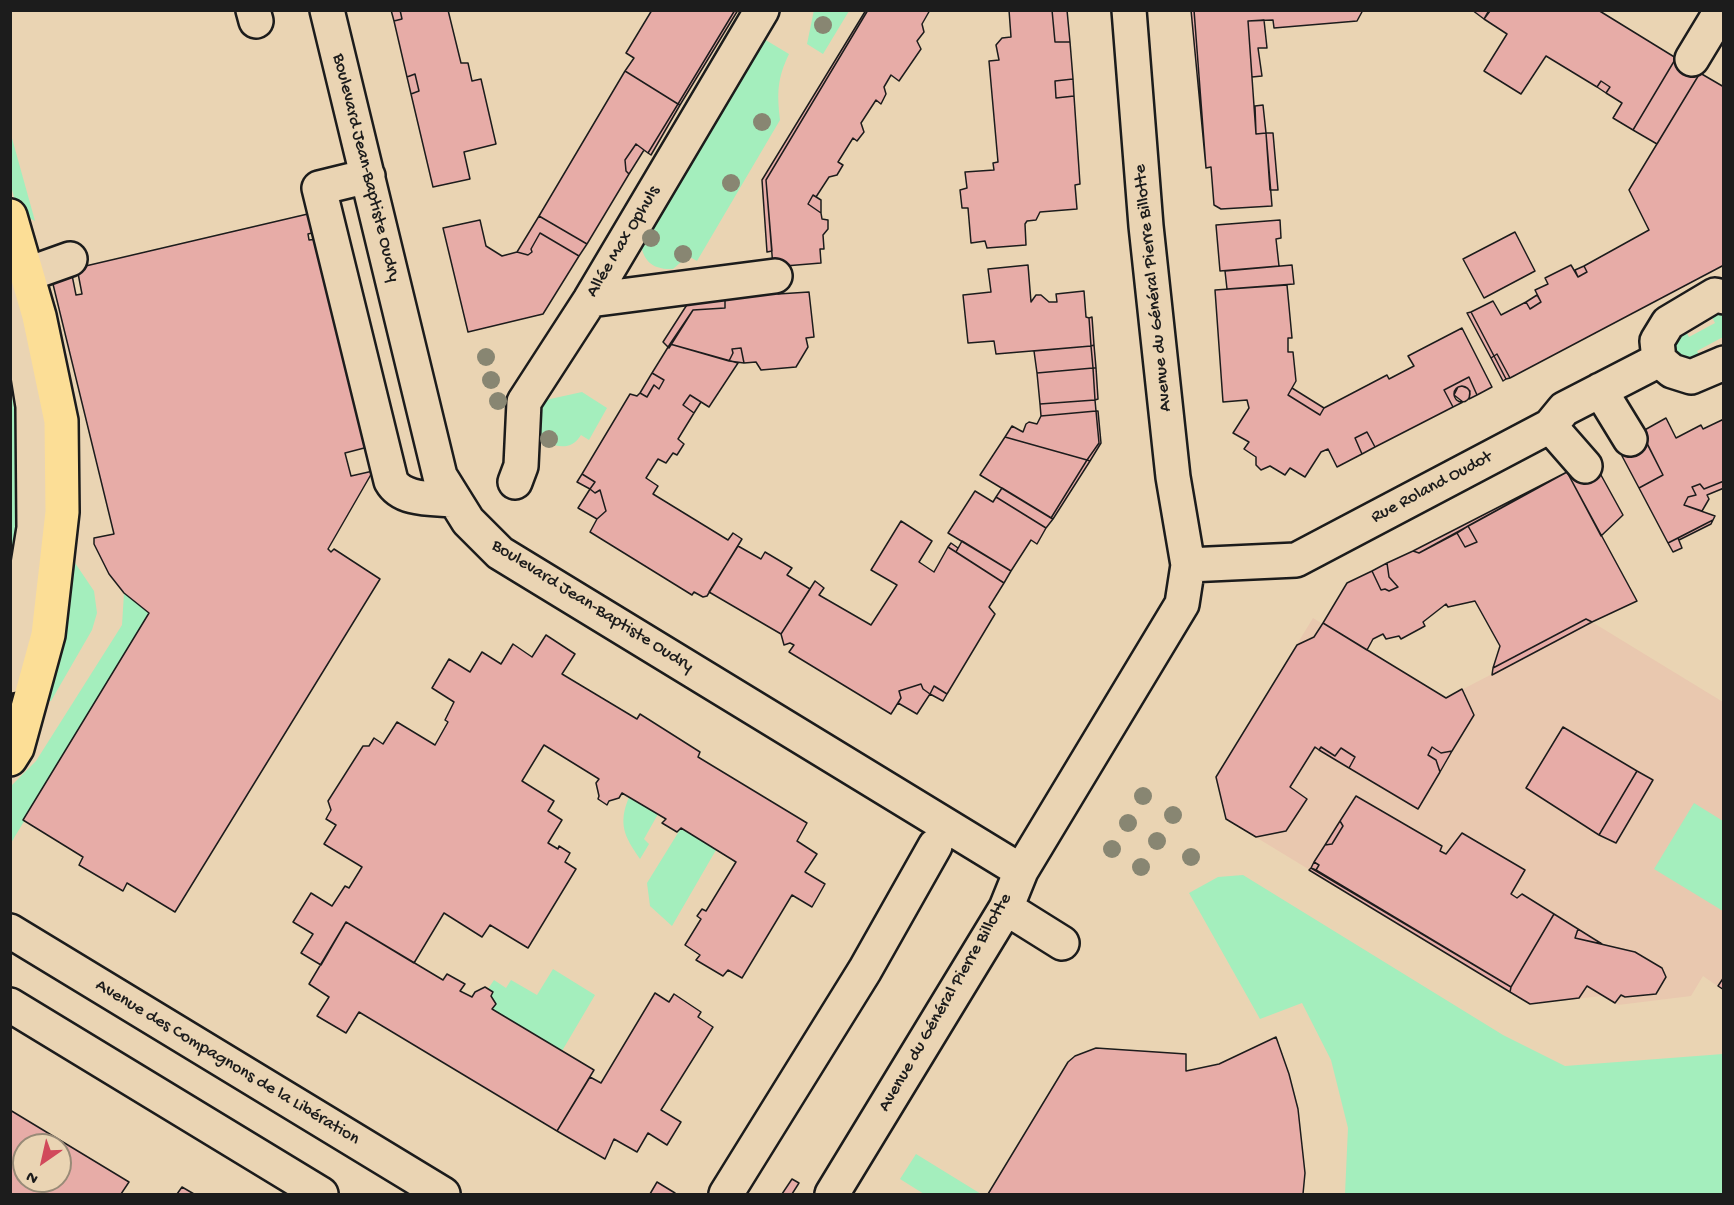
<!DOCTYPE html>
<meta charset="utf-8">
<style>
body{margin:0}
#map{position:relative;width:1734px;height:1205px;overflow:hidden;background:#ead4b3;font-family:"Gochi Hand",sans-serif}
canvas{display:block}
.frame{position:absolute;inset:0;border:12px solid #1c1c1c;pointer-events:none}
.north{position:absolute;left:12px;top:1133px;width:60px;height:60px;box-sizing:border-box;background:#ead4b3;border:2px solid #988a77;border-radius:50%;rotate:214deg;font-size:16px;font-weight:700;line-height:24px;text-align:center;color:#1c1c1c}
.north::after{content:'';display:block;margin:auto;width:21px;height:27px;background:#d1495b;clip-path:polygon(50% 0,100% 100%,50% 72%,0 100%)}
</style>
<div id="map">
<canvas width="1734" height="1205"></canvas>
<div class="frame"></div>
<div class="north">N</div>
</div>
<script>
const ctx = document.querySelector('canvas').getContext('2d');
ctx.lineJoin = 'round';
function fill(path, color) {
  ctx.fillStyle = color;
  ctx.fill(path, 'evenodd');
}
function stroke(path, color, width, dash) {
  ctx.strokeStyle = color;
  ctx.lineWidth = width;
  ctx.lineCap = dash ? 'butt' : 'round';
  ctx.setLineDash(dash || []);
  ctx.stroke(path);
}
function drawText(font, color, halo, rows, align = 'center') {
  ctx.font = font + ' "Gochi Hand",sans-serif';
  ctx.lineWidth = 4.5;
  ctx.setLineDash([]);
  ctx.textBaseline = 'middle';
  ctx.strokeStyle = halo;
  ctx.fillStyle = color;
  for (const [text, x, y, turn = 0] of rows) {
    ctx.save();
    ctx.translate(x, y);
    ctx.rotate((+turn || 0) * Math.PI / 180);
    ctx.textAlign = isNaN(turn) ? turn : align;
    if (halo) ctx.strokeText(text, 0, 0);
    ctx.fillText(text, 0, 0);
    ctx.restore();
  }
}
const built = new Path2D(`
 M1313,618l133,80 146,-76 131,80v288l-20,-14 -12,20 -73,9 -16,-9 -72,8 -304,-185 -10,-42z`);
const green = new Path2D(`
 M814,10l35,1 -26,43 -16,-10z
 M754,33l35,21c-12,25 -12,39 -9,66l-83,141 -9,-5 -15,13c-20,1 -31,-8 -32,-28z
 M10,131l25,90 -17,-9 -7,-26z
 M1723,308v29l-26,14 6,12 -25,-1 -7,-24 12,-12 6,11 26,-14 -6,-12z
 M10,384l13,78 -13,158z
 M582,392l25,16 -18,32 -8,-5c-12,20 -34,10 -47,-3l7,-31z
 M71,557l23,34 3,22 -5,17 -41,71 -10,-1z
 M124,593l25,20 -138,230v-57l25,-25 86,-136z
 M629,797l29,17 -14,25 5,5 -9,15c-16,-23 -22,-35 -11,-62z
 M1694,803l29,18v90l-69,-42z
 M681,828l35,22 -44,76 -22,-20 -3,-23z
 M1243,875l260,160 62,31 158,-12v140h-378l3,-66 -17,-68 -29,-57 -42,16 -71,-126 29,-16z
 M553,969l42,26 -33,56 -70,-42 4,-5 -5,-8 2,-4 -5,-3 6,-9 12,8 5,-8 26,15z
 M916,1154l65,40h-57l-24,-15z`);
const building = new Path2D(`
 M391,10h9l2,9 -8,2z
 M448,10l13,53h7l4,18 9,-2 15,65 -32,8 6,27 -37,8 -22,-93 8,-3 -4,-17 -8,3 -13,-56 8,-2 -2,-9z
 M652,10h83l-57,94 -53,-33 9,-13 -8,-5z
 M735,10h3l-58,95 -2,-1z
 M866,10h2l-102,170 6,71 -5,1 -5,-72z
 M868,10h62l-8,14 2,8 -7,9 4,8 -22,32 -8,-6 -7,12 2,7 -5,10 -5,-4 -15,23 3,9 -7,9 -4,-3 -15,24 5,3 -6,10 -8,2 -13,20 -3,-2 -5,9 13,9 1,6 6,1v9l-5,6 1,14h-4l1,14 -48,4 -7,-87z
 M1009,10h43l3,32h15l3,37 -18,2 1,17 18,-2 6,88 -5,1 2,24 -37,3 -4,8 -9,1 -2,3 1,21 -39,3 -2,-7 -14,2 -3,-35h-6l-2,-18 7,-2 -2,-16 29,-2 -1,-7 5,-1 -9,-101 10,-1 -3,-15 6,-7 9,-1z
 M1052,10h15l3,32h-15z
 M1191,10h3l12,158z
 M1194,10h169l-6,11 -83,7 -1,-8 -25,1 8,113 10,-1 6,73 -51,3 -7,-4 -3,-38 -5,1z
 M1472,10h17l1,1 -6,8z
 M1489,10h109l78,48 -43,72 -20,-12 9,-15 -16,-10 4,-6 -9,-6 -4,6 -51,-31 -25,38 -37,-23 23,-37 -23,-15z
 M1264,20l3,28h-9l4,28 -10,1 -4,-56z
 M1676,58l24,15 -43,71 -24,-14z
 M625,71l53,33 -30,49 -12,-9 -11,16 1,11 3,3 -42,70 -48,-28z
 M1700,73l24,14v178l-214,113 -13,-24 -3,2 -23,-44 22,-11 8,14 25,-13 4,7 11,-7 -6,-12 13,-6 -3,-6 26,-13 7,12 9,-5 -3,-6 65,-36 -20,-40z
 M415,74l4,17 -8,3 -4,-17z
 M1073,79l1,17 -18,2 -1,-17z
 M1601,81l9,6 -4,6 -9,-6z
 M678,104l2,1 -29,50 -3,-2z
 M1263,105l3,28 -10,1 -1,-28z
 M1266,133h7l5,57h-8z
 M636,144l8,6 -15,24 -3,-3 -1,-11z
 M813,195l8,5v13l-13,-9z
 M312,213l4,19 -8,2 1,6 9,-1 50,208 -23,6 6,23 22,-5 -45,78 3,3 3,-3 46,30 -205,333 -48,-29 -4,8 -44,-26 4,-8 -60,-37 126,-207 -25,-20 -15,-19 -15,-30v-6l20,-4 -62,-254 20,-5 4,20 6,-1 -5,-26z
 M539,216l48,28 -8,12 -39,-23 -9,16 1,3 -4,3 -11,-3z
 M480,220l6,26 16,10 15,-4 11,3 4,-3 -1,-3 9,-16 39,23 -36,58 -75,18 -25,-104z
 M1280,220l1,18 -5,1 3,27 -59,5 -4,-46z
 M1515,232l20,39 -51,27 -21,-39z
 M1028,265l3,37 5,-7h5l8,7h8l-1,-8 28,-3 2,26 3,1 2,28 -95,8 -2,-13 -26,2 -5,-48 28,-3 -3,-23z
 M1292,265l2,19 -67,5 -2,-18z
 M1584,266l3,6 -9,5 -3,-7z
 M1287,285l5,53h-4v14h5l3,29 -8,14 32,20 4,-7 63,-33 2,4 25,-13 -6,-10 54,-28 30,59 -15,8 -8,-18 -25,13 9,17 -78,40 -8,-15 -12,6 7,16 -25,13 -9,-18 -7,3 -16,25 -15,-9 -5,7 -15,-9 -9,4 -5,-5v-8l-12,-8 5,-7 -16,-9 16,-25 -2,-8 -24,2 -8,-112z
 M778,290v4l31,-2 5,45 -8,1 2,9 -12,20 -35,3 -5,-8 -12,1 -3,-15 -9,1 1,4 -4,8 -59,-17 23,-34 32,-2v-10l27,-2v-4z
 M1537,295l4,7 -11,7 -4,-7z
 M725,298v10l-32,2 -24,38 -6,-6 27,-42z
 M1471,312l23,44 -3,2 -24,-45z
 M1092,317l2,28 -3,1 -2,-28z
 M670,344l68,19 -29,44 -19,-12 -7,10 11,8 -16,26 6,5 -7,11 -4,-2 -7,10 -8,-4 -12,19 12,8 -5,8 75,46 5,-7 9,6 -35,57 -4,1 -9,-5 -2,3 -102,-63 7,-13 9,-8 -6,-21 -5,3 -5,-4 5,-7 -13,-8 48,-80 7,2 3,-3 7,4 7,-12 5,4 5,-9 -12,-7z
 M1094,345l2,23h-3l-2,-22z
 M1091,346l2,22 -56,5 -3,-22z
 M741,348l3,15 -15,-2 4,-8 -1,-4z
 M1497,354l13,24 -4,1 -12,-23z
 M1494,356l12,23 -3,2 -12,-23z
 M1093,368h3l2,31 -3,1z
 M1093,368l2,32 -55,4 -3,-31z
 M652,373l12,7 -5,9 -5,-4 -7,12 -7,-4z
 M1469,377l8,18 -8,4 1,-8 -3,-3 -5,-2 -4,1 -4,8 9,7 -10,5 -9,-17z
 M1454 394a8 8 0 1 1 16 0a8 8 0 1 1-16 0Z
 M1292,388l32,20 -4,7 -32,-20z
 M690,395l11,7 -7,11 -11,-8z
 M1095,400l1,11 -55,5 -1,-12z
 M1096,411h2l3,32 -11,18 -3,-1 12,-17z
 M1096,411l3,32 -12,17 -82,-23 7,-11 11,6 3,-8 3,-2 8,2 4,-8z
 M1666,418l10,20 25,-13 2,4 21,-10v62l-20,8 -4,-5 -8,3 4,8 -8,2 -4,8 31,11 -2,4 -45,23 -29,-55 24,-13 -22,-43z
 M1367,432l8,15 -13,7 -7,-16z
 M1005,437l82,23 -36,58 -71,-43z
 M1647,443l16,32 -24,13 -17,-32z
 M1087,460l3,1 -37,58 -2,-1z
 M1596,466l27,49 -22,21 -34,-64z
 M1567,472l-148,81 -6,-2z
 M1567,472l70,129 -45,21 -6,-3 -93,49 7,-22 -25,-45 -27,6 -2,-3 -23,18 2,4 -24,13 -2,-3 -13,3 -3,-5 -10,5 -6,11 -44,-27 24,-40 25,-12 9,19 4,-1 4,2 9,-4 -9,-10 -2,-14 26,-12 6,2 38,-20 8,14 12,-5 -9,-16z
 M582,474l13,8 -5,7 -13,-7z
 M1724,481v7l-17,7 2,4 -7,12 -18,-6 4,-8 8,-2 -4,-8 8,-3 4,5z
 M1002,488l51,31 -7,9 -50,-31z
 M590,489l5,4 5,-3 6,21 -9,8 -19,-11z
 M975,491l18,11 3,-5 50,31 -9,16 -6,-4 -20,31 -63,-38z
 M1713,520l-2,4 -32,16 -1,-2z
 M901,521l31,20 -13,21 15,10 14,-25 56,36 -15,24 6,7 -48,80 -13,-8 -4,8 -7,-5 -2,-5 -22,7 2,7 -10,16 -102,-62 5,-7 -4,-2 -6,2 -3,-11 34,-53 9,7 -5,7 52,30 26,-40 -26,-15z
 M1468,526l9,16 -12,5 -8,-14z
 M1678,538l4,10 -9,4 -5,-9z
 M962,541l49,30 -7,12 -48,-31z
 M951,543l7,5 -2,4 -8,-5z
 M738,546l23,13 4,-7 27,16 -5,7 23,14 -29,45 -72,-42z
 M1387,563l2,14 9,10 -9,4 -4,-2 -4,1 -9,-19z
 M1586,619l6,3 -100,53 1,-7z
 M1323,623l123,75 16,-9 12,26 -22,36 -11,2 -9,-6 -4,8 8,5 4,12 -22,37 -69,-41 6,-11 -14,-9 -6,8 -14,-9 -2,3 -4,-3 -25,40 17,12 -21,32 -30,6 -30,-18 -10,-42 81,-132 17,-8z
 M546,635l29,19 -13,20 75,45 3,-5 60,38 -2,5 109,66 -10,18 20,13 -12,18 20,12 -13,23 -20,-12 -50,83 -14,-8 -5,6 -27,-16 4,-5 -15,-10 16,-26 -4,-3 5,-7 4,2 30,-49 -55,-34 -4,4 -15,-9 4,-4 -44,-26 -3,5 -10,3 -2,4 -9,-6 1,-3 -3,-13 3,-4 -55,-34 -22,36 32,20 -6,10 14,9 -14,23 10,6 1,-3 11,7 -5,9 11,7 -48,79 -38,-23 -8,12 -38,-24 -30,50 -68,-41 -25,43 -20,-12 12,-19 -20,-12 18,-29 21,13 13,-20 4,2 13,-21 -38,-23 12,-19 -10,-6 5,-9 -3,-9 35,-55h6l5,-8 9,6 14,-22 38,23 13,-23 -3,-2 9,-18 -22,-14 17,-29 21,13 12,-20 19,12 12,-20 19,13z
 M921,684l2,5 7,5 -13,20 -19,-11 3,-5 -2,-7z
 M934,686l13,8 -4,7 -13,-7z
 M1563,727l74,44 -38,64 -73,-47z
 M1321,747l14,9 6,-8 14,9 -6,11 -30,-18z
 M1432,747l9,6 11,-2 -12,21 -4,-12 -8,-5z
 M1637,771l16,9 -37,63 -17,-8z
 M1356,796l86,50 -2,5 6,3 16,-21 63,37 -14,24 6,4 5,-4 32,20 -43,73 -195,-117 3,-5 -5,-3 11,-17 7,-1 11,-18 -3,-5z
 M1340,821l3,5 -11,18 -7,1z
 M1314,862l5,3 -3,5 -5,-2z
 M1311,868l200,119 -1,5 -201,-122z
 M1554,914l24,15 -3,9 60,14 27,16 4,9 -10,17 -31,3 -4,-2 -6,8 -28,-17 -8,12 -49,6 -20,-12 1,-5z
 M346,922l97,58 4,-6 18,10 -5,7 12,6 3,-5 10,-5 8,5 -2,4 5,8 -4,5 102,61 -37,61 -198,-119 -13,21 -29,-17 12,-19 -20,-13z
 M1578,929l24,15 -27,-6z
 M1724,977v13l-6,-4z
 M655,993l14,9 5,-8 27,18 -3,5 15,10 -52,83 20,12 -14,23 -19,-12 -11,19 -23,-13 -9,20 -48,-28 33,-54 11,6z
 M1276,1037l13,37 9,35 7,64 -2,21h-315l80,-132 7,-6 21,-8 90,6v17l33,-7z
 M10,1110l119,72 -8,12h-111zM24,1145h36v36h-36z
 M792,1179l7,4 -7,11h-10z
 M657,1182l18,11 -1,1h-24z
 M182,1187l12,7h-17z`);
const minor = new Path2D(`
 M253,10l3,11
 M327,10l113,466 28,45 32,32 521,318
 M1692,59l26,-43
 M368,176l-49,12 72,293c11,20 42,17 63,19
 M10,277h2l21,129 1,122 -24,148
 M12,277l16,-3 42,-15
 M1724,297l-9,-2 -47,28 -11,18 2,19 13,11 19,6 33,-14
 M590,300l185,-24
 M1600,390l30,49
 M1550,426l35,40
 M515,482l6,-16 3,-64 66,-102 172,-290
 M1188,565l108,-5 254,-134 14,-17 95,-49
 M1006,908l56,35
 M10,931l433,263
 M10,1005l311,189
 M726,1194l139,-224 70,-124
 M832,1194l174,-286 15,-37 161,-267 6,-39 -15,-88 -27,-251 -17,-216`);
const highway = new Path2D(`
 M10,216l29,100 22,105 1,91 -14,123 -31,113 -7,11`);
const trees = [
 [823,25],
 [762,122],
 [731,183],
 [651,238],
 [683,254],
 [486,357],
 [491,380],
 [498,401],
 [549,439],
 [1143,796],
 [1173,815],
 [1128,823],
 [1157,841],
 [1112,849],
 [1191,857],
 [1141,867]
];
const streetNames = [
 ["Boulevard Jean-Baptiste Oudry",365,168,76],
 ["Allée Max Ophuls",624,242,-59],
 ["Avenue du Général Pierre Billotte",1154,288,-96],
 ["Rue Roland Oudot",1432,488,-28],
 ["Boulevard Jean-Baptiste Oudry",592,607,32],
 ["Avenue du Général Pierre Billotte",946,1003,-60],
 ["Avenue des Compagnons de la Libération",227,1063,31]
];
fill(built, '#e9c8af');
fill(green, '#a4eebd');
fill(building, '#e7aca7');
stroke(building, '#1c1c1c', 1.5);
stroke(minor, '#1c1c1c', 38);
stroke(highway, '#1c1c1c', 38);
stroke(minor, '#ead4b3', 33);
stroke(highway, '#fcde96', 33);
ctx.fillStyle = '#888672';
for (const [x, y] of trees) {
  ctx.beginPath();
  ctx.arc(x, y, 9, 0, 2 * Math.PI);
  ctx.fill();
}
drawText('18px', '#1c1c1c', '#ead4b3', streetNames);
</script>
